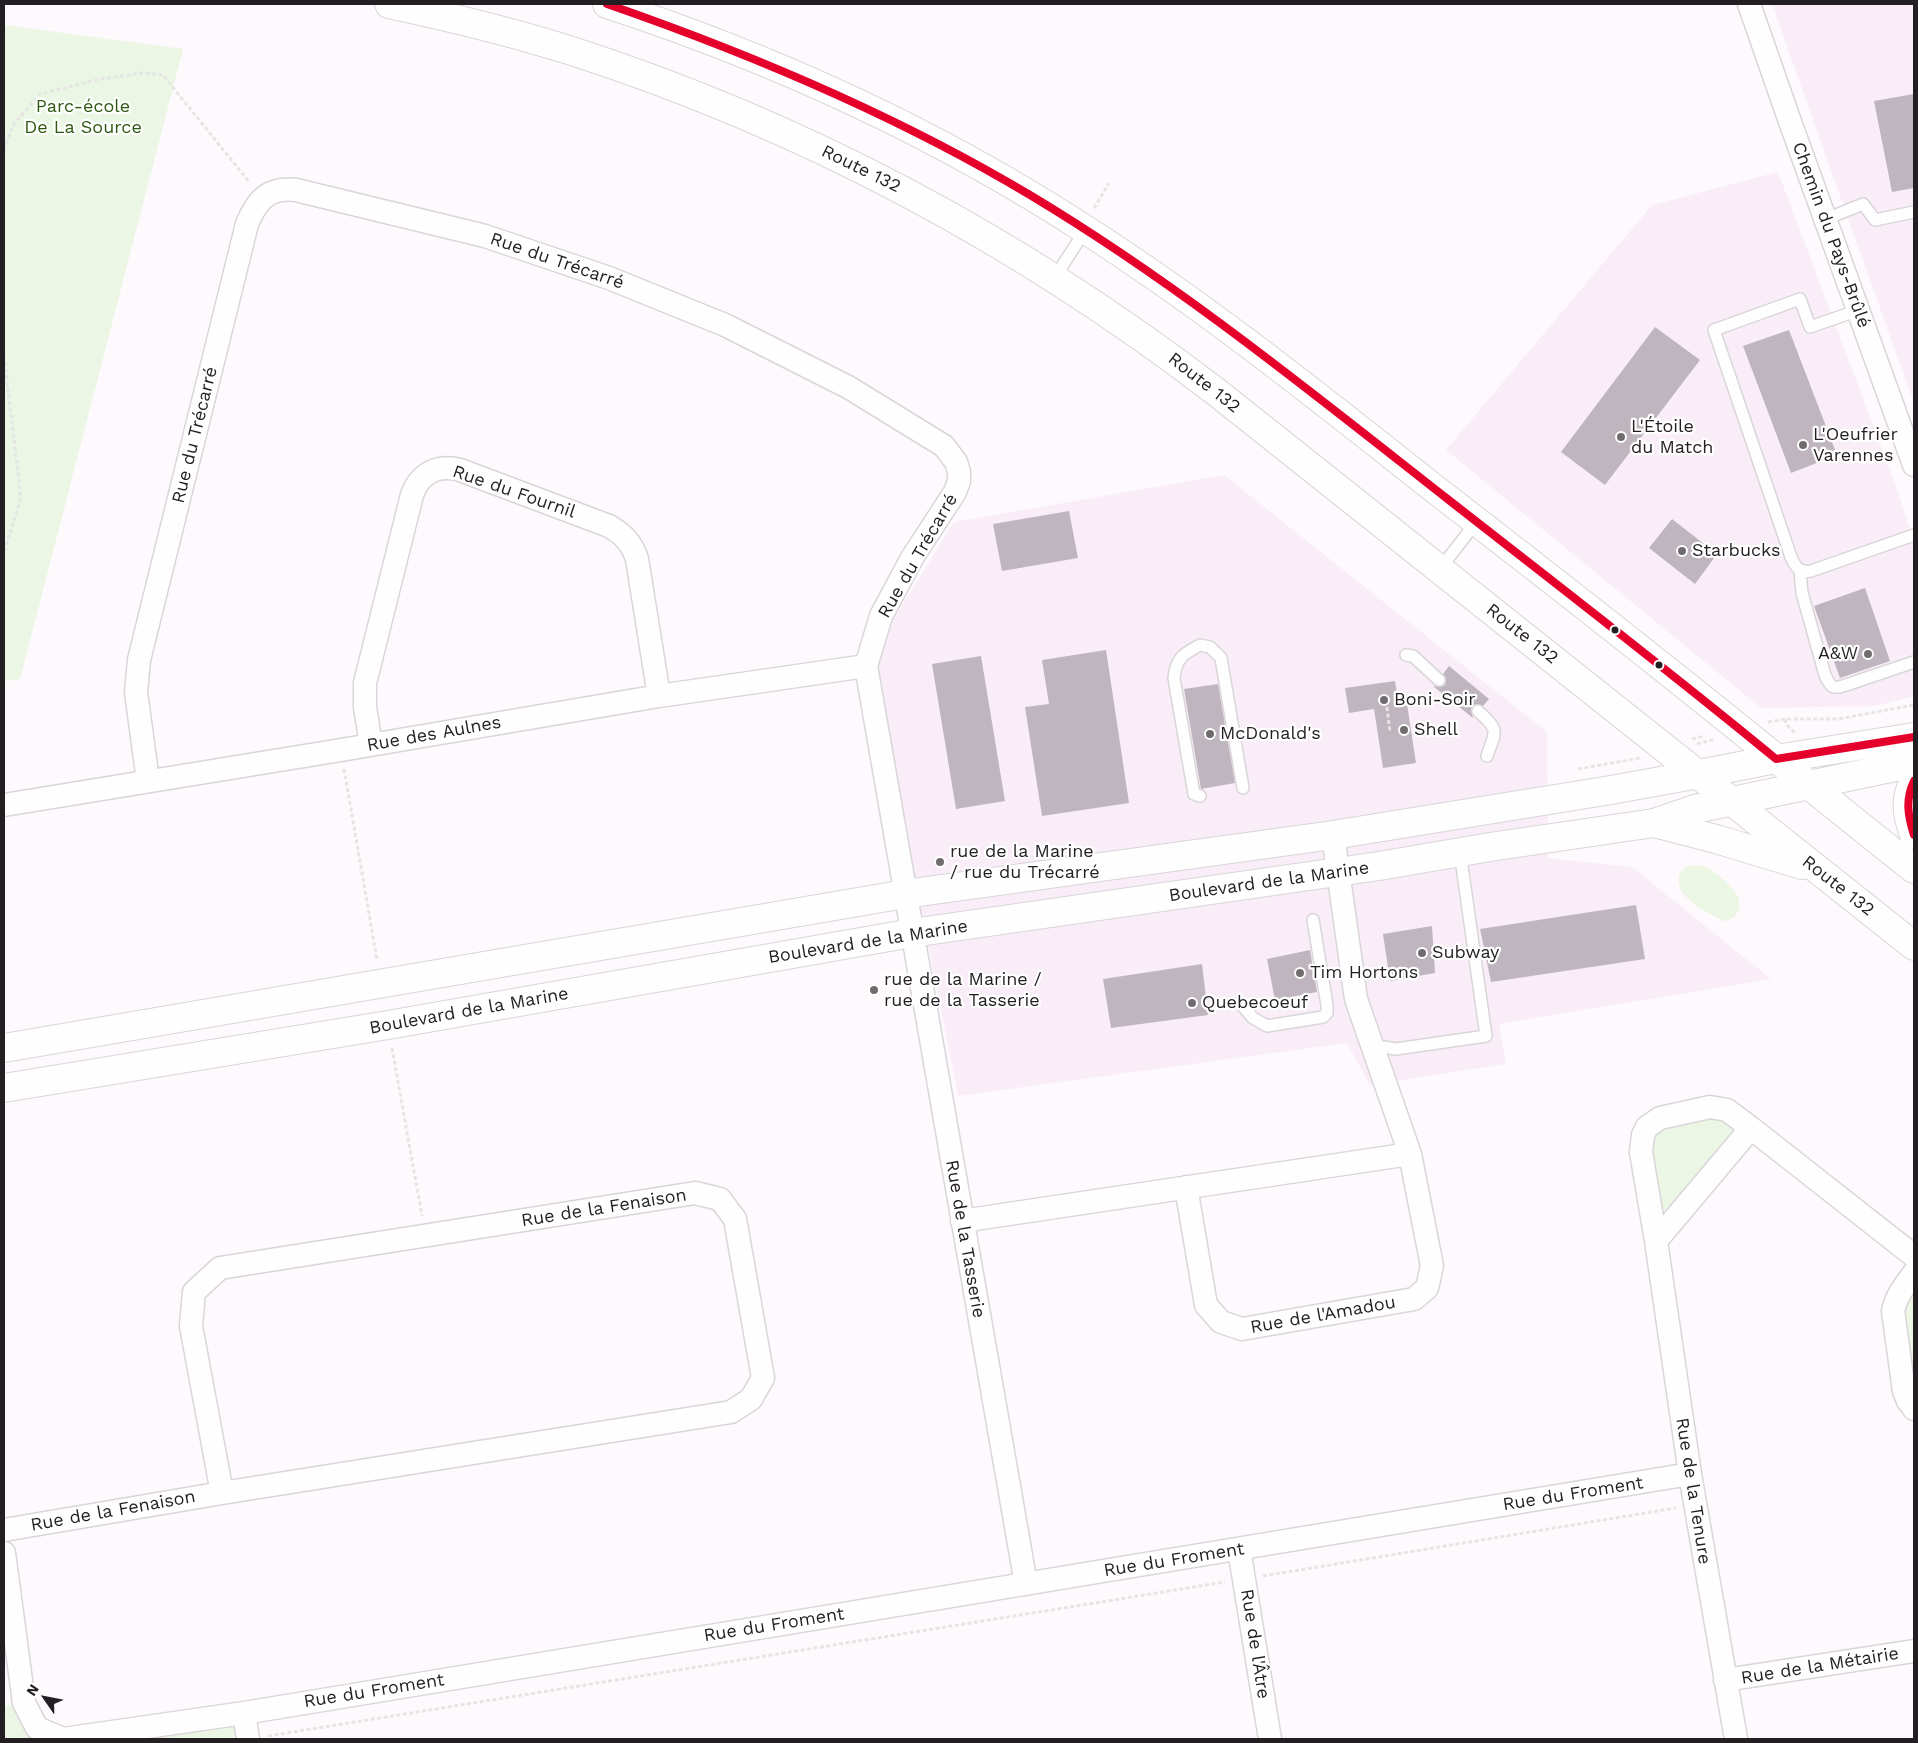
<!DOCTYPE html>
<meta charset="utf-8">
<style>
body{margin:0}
#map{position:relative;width:1918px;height:1743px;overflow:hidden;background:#fdf9fc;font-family:"Work Sans",sans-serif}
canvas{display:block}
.frame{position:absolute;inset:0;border:5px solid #231e22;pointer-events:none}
.north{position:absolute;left:20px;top:1673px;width:50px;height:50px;-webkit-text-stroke:4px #fff;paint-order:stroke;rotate:303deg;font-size:14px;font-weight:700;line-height:20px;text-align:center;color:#231e22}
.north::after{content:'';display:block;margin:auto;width:18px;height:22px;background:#231e22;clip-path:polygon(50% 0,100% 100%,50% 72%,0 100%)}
</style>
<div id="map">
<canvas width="1918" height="1743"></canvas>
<div class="frame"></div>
<div class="north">N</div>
</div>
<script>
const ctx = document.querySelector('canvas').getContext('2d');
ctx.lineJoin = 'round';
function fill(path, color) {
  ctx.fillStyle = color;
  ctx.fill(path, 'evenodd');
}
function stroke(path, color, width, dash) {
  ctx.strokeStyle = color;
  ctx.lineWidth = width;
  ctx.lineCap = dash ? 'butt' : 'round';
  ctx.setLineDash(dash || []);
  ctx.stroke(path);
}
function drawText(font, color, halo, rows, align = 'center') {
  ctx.font = font + ' "Work Sans",sans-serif';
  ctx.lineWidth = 4.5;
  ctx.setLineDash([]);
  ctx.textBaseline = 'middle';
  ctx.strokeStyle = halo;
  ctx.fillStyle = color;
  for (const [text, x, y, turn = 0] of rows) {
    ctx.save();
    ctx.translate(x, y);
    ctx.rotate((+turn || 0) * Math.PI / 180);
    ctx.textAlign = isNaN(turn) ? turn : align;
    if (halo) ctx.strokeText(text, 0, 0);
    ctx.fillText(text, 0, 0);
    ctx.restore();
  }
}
const built = new Path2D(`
 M1772,4h142v399l-63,-176z
 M1778,172l117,311 19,59v154l-39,10 -114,2 -315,-258 206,-245z
 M1224,475l323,257 1,126 84,9 139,112 -272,45 7,40 -136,21 -23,-42 -389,53 -84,-423 14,-45 66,-106z`);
const green = new Path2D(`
 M4,25l179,24 -163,630 -16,2z
 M1688,866c7,0 13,-1 20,2 7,3 26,20 29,27 6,12 0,25 -14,26 -17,-10 -52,-24 -43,-49z
 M1710,1107l41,21 -95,113 -13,-106z
 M1914,1273v136l-19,-108z
 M24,1703l39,36 181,-26 4,26h-244v-33z`);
const building = new Path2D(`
 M1914,94v94l-22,4 -18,-91z
 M1655,327l45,33 -95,125 -44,-33z
 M1789,330l48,125 -46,18 -48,-127z
 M1069,511l9,47 -76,13 -9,-47z
 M1672,519l45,35 -22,30 -46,-36z
 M1865,588l25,73 -50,17 -26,-72z
 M1106,650l23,153 -87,13 -17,-109 24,-3 -7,-44z
 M981,656l24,145 -49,8 -24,-145z
 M1449,666l40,33 -6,7 -7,-2 -4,2 -1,4 2,8 -40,-32 8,1 4,-2 1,-7 -3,-4z
 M1395,681l4,25 8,-2 9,59 -33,5 -9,-59 -25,4 -4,-25z
 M1218,684l17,99 -34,6 -17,-100z
 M1636,905l9,54 -154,23 -11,-53z
 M1432,926l3,47 -45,8 -7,-47z
 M1310,950l7,42 -42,8 -8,-41z
 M1202,964l6,51 -97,13 -8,-49z`);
const path = new Path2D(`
 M4,150l9,-25 27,-31 60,-15 42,-6 21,2 87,108
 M1094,208l15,-25
 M4,356l17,142 -17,54
 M1387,707l3,25
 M1785,719l1,5 9,9
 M1768,722l17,-3h53l76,-14
 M1692,739l13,-3
 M1697,744l18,-5
 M344,769l33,191
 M1578,769l62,-11
 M392,1048l30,168
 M1263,1576l413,-68
 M268,1736l957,-154`);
const service = new Path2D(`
 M1826,219l37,-15 12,16 39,-8
 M1055,277l31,-48
 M1859,310l-49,17 -10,-28 -86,31 77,227c4,10 9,16 20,14l103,-36
 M1440,569l37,-48
 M1800,571l2,22 23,82c5,10 6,15 18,11l71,-24
 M1406,655l7,1 26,24
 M1478,711c22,20 18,19 9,45
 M1200,796l-6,-2 -20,-116c2,-20 9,-24 26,-33l10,2 11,11 22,130
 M1240,1003l13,15 14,8 56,-9 4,-4v-8l-14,-85
 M1373,1049l11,-2 12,2 90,-13 -26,-184`);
const minor = new Path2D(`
 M1749,4l39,112 126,349
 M371,745l-6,-38v-24l47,-188c8,-22 26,-31 48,-25l149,56c14,8 23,17 28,33l22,137
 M148,781l-12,-89 3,-32 108,-436c10,-24 21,-37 49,-34l189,46 124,42 116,47 123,62 96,59 12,16 3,10v9l-4,11 -43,66 -31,58 -15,50 160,918
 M4,805l337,-55 318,-54 207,-30
 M1710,1107l17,3 24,18 -95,113 -15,-89 2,-17 4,-8 13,-9z
 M1751,1128l163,128
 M1186,1187l20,118 15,17 21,7 172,-30 13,-11 5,-22 -22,-112 -54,-155 -23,-164
 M962,1221l448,-67
 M1656,1241l34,233 46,265
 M1914,1273c-9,12 -18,23 -21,38l11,80 4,10 6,8
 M4,1530l218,-37 509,-81 20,-13 12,-21 -28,-159 -15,-20 -25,-6 -475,75 -26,24 -3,34 31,167
 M1239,1549l31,190
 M4,1553l20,150 13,25 26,11 181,-26 1446,-239
 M1725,1680l189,-29
 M244,1713l4,26`);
const tertiary = new Path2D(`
 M4,1048l901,-154 428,-59 278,-45 88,-16
 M4,1088l384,-63 524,-92 467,-67 111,-19 164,-24 41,-14 38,-8`);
const secondary = new Path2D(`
 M1699,774l77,-15 138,-22
 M1733,801l181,-38`);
const trunk = new Path2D(`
 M389,4c61,13 123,28 183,47 235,76 447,190 643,340l699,555
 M607,4c168,55 331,130 479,226 123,79 236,170 350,260 75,58 150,116 225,176 85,67 168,136 253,203
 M1914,781c-10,19 -7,34 0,54
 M1654,823l62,16 86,26`);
const bus1 = new Path2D(`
 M607,4c147,51 289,111 423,191 147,88 280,196 415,302 111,87 222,172 331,262l138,-22
 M1914,781c-9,19 -6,35 0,54`);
const markers = [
 [1621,437,5,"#6f6b6e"],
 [1803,445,5,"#6f6b6e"],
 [1682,551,5,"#6f6b6e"],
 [1615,630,4.5,"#231e22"],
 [1868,654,5,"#6f6b6e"],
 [1659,665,4.5,"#231e22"],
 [1384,700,5,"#6f6b6e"],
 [1404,730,5,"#6f6b6e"],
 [1210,734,5,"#6f6b6e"],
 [940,862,5,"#6f6b6e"],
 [1422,953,5,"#6f6b6e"],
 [1300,973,5,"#6f6b6e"],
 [874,990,5,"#6f6b6e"],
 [1192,1003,5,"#6f6b6e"]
];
const parkNames = [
 ["Parc-école",83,107],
 ["De La Source",83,128]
];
const streetNames = [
 ["Route 132",861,169,26],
 ["Chemin du Pays-Brûlé",1831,235,70],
 ["Rue du Trécarré",557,261,19],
 ["Route 132",1204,383,38],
 ["Rue du Trécarré",195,435,-76],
 ["Rue du Fournil",514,492,19],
 ["Rue du Trécarré",918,556,-60],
 ["Route 132",1522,634,38],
 ["Rue des Aulnes",434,734,-10],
 ["Boulevard de la Marine",1269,882,-8],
 ["Route 132",1838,886,38],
 ["Boulevard de la Marine",868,942,-9],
 ["Boulevard de la Marine",469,1011,-10],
 ["Rue de la Fenaison",604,1208,-9],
 ["Rue de la Tasserie",965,1239,80],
 ["Rue de l'Amadou",1323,1315,-10],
 ["Rue de la Tenure",1693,1491,81],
 ["Rue du Froment",1573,1494,-9],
 ["Rue de la Fenaison",113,1511,-10],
 ["Rue du Froment",1174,1560,-9],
 ["Rue du Froment",774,1625,-9],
 ["Rue de l'Âtre",1255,1644,81],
 ["Rue de la Métairie",1820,1666,-9],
 ["Rue du Froment",374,1691,-9]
];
const poiNames = [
 ["L'Étoile",1631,427],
 ["du Match",1631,448],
 ["L'Oeufrier",1813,435],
 ["Varennes",1813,456],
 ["Starbucks",1692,551],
 ["A&W",1858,654,"right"],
 ["Boni-Soir",1394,700],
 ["Shell",1414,730],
 ["McDonald's",1220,734],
 ["rue de la Marine",950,852],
 ["/ rue du Trécarré",950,873],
 ["Subway",1432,953],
 ["Tim Hortons",1310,973],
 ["rue de la Marine /",884,980],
 ["rue de la Tasserie",884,1001],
 ["Quebecoeuf",1202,1003]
];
fill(built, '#f9eef7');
fill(green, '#ebf6e4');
fill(building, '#bfb5be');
stroke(service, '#d9d5d9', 14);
stroke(minor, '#d9d5d9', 25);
stroke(tertiary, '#d9d5d9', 30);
stroke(secondary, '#d9d5d9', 30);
stroke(trunk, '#d9d5d9', 30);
stroke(path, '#e6e5e6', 3, [4, 2.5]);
stroke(service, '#fffeff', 11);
stroke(minor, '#fffeff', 22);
stroke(tertiary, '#fffeff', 28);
stroke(secondary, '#fffeff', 28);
stroke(trunk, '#fffeff', 28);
stroke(bus1, '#e4002b', 8);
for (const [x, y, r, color] of markers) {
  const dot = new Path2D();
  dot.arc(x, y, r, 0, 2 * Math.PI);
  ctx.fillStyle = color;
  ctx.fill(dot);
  stroke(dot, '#fff', 2);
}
drawText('18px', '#305a13', '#fff', parkNames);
drawText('18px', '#231e22', '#fff', streetNames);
drawText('18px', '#231e22', '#fff', poiNames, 'left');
</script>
